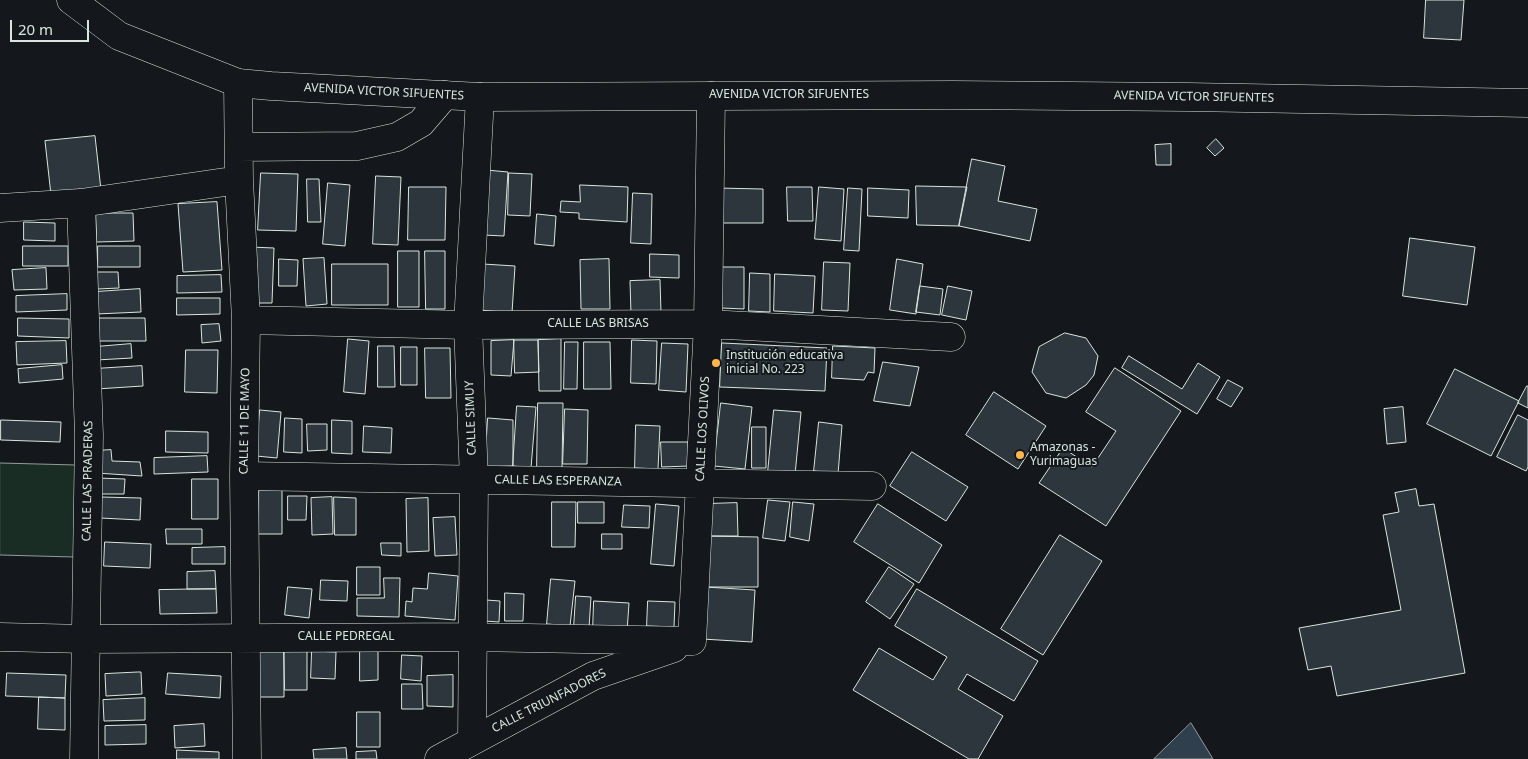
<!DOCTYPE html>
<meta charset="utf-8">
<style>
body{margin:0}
#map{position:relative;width:1528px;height:759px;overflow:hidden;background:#14181c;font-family:"Noto Sans",sans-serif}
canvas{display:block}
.scale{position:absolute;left:10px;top:20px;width:79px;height:22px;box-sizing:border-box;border:2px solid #d8e6dc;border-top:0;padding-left:6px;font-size:15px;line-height:18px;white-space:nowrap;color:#d8e6dc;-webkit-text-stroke:4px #14181c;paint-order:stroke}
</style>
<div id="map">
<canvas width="1528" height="759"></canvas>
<div class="scale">20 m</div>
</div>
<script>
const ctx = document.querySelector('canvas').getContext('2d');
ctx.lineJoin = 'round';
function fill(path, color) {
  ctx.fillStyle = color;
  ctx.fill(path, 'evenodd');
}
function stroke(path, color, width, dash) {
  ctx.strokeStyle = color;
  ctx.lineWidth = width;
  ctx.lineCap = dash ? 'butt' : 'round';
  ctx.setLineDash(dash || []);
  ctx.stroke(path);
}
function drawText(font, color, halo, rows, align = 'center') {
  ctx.font = font + ' "Noto Sans",sans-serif';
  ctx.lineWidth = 4;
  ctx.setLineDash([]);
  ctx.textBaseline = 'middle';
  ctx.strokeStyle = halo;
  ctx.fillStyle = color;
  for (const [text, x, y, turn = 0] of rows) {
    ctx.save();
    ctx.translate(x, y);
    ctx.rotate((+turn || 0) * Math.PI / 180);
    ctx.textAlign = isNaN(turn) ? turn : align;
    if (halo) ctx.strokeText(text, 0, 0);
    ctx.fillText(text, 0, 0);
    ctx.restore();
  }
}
const green = new Path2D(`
 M0,463l76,2 -2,92 -74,-2z`);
const water = new Path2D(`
 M1191,723l22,36h-59z`);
const building = new Path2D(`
 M1426,0h38l-3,40 -37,-2z
 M95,136l6,54 -50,5 -6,-54z
 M1216,139l8,9 -9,8 -8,-8z
 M1171,144v21h-15l-1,-20z
 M972,159l33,7 -7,35 39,8 -7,32 -71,-15z
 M486,170l22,2 -4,64 -21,-1z
 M261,173l37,1 -2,57 -38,-1z
 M509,173l23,1 -2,42 -22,-1z
 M376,176l25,1 -3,68 -25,-1z
 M307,179h12l2,43h-13z
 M328,183l22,2 -5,61 -22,-2z
 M580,185l48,2 -1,35 -48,-3v-6l-19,-1 1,-11 19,1z
 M916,186l51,1 -8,39 -42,-1z
 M409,187h37l-1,53h-37z
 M787,187h25l1,34h-25z
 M819,187l25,2 -3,52 -26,-2z
 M716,188l47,1v34h-47z
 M848,188l14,1 -3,62 -15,-1z
 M868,188l41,2 -1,28 -40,-2z
 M633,193l19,1 -1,50 -20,-1z
 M217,202l5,68 -39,2 -5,-68z
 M96,213h37l1,28 -37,1z
 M537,214l19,2 -2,30 -19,-2z
 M24,222l31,1v18l-31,-1z
 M1410,238l65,9 -8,58 -64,-9z
 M23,246h45v20h-45z
 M98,246h42v21h-42z
 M250,247l24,1 -2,55h-24z
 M398,251h21v56h-21z
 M425,251h20v58h-19z
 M650,254l29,1v23l-29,-1z
 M324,258l3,46 -21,2 -3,-47z
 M279,259l19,1 -1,26h-18z
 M609,259l1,50h-29l-1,-49z
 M897,259l26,5 -7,50 -26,-4z
 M824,262l26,1 -2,48 -26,-1z
 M332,264h56v41h-56z
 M483,264l32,2 -3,47 -32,-3z
 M722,267h22v42l-23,-1z
 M46,268l1,21 -33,1 -2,-20z
 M98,272h20l1,16 -21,1z
 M750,273l20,1v38l-21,-1z
 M775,274l40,2 -2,37 -39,-2z
 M221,275l1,17 -45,1v-17z
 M660,280l1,33 -30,1 -1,-33z
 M920,286l23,3 -3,26 -24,-3z
 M948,286l24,5 -6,29 -24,-5z
 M140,289l1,23 -45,2 -1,-22z
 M67,294v16l-51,2v-16z
 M177,298h43v16l-43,1z
 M18,318l51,1v19l-51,-2z
 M95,318h50l1,23h-51z
 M219,324l2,17 -19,2 -1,-18z
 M1065,333l21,5 12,18 -4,19 -8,10 -20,13 -20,-5 -14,-21 7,-25z
 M348,339l21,2 -4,53 -21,-2z
 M561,339v52h-22l-1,-51z
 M514,340h24l1,32 -24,1z
 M514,340l-3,36 -20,-1v-34z
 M632,340l25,1 -1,43 -25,-1z
 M66,341l1,22 -50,2 -1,-23z
 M565,342h13l-1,47h-13z
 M584,342h26l1,47h-27z
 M662,343l26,1 -2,48 -27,-2z
 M722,343l105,5 -2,43 -105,-4z
 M131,344l1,14 -36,2 -1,-13z
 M378,346h16l1,41h-17z
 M833,346l42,2 -1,25 -6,-1 -4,8 -32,-2z
 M401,347h16v38h-16z
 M425,348h25l1,50h-25z
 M186,350h32l-1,43 -32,-1z
 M1129,356l53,33 16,-26 22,14 -23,37 -75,-46z
 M883,362l36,5 -9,39 -36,-5z
 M62,365l1,14 -44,4 -1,-14z
 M142,366l1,20 -47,3 -2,-20z
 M1115,368l66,43 -75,115 -67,-43 24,-35 29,19 24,-36 -30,-19z
 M1455,369l64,32 -28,55 -64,-32z
 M1228,380l15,8 -12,19 -14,-8z
 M1527,386h1v22l-10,-5z
 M994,392l52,34 -28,43 -52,-34z
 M538,403h25l-1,66 -25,-1z
 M721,403l31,4 -7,62 -31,-3z
 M517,406l19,1 -5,61 -18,-2z
 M1403,407l3,35 -19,2 -3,-35z
 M565,409l23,1 -1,54h-24z
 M260,410l21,2 -4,46 -21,-2z
 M774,410l27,2 -6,63 -27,-3z
 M1518,415l10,5v47l-2,4 -29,-14z
 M285,418l17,1v34l-18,-1z
 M488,418l25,2v46l-28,1z
 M1,420l60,2 -1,20 -59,-2z
 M332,420l20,1v33l-20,-1z
 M819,422l23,3 -4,49 -24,-3z
 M307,424h20v26l-19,1z
 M636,425l24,1 -2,43 -23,-1z
 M364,426l28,2 -1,25 -28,-1z
 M752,427h14v41h-14z
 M166,431l42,1v21l-42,-1z
 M661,442h27l1,24 -27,1z
 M111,450l1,11 28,1 2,14 -46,-3 -1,-22z
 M912,452l56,35 -22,34 -56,-35z
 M207,456l1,16 -54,2v-16z
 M98,478l27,1 -1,15h-26z
 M192,479h26v40h-26z
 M1416,489l3,17 15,-2 31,169 -128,23 -6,-30 -23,4 -9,-42 102,-18 -18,-95 16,-3 -4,-19z
 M259,490h23v44h-23z
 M288,496h19l-1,24h-18z
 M101,497l40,1 -1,22 -40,-2z
 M332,497l1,37 -21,1 -1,-37z
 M334,497l22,1v37h-21z
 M428,498l1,53 -22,1 -1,-53z
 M768,500l22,2 -5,39 -22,-3z
 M552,502h24l-1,45h-23z
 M578,502h26v21h-26z
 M793,502l21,2 -5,37 -19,-4z
 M737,503l1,33h-32v-32z
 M656,504l23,2 -5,60 -23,-2z
 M878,504l64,41 -23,38 -65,-41z
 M624,505l26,1 -1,22 -27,-1z
 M455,517l2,38 -22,1 -2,-38z
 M166,529h36v15h-35z
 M602,534h20v15h-20z
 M1060,535l42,26 -59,94 -42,-26z
 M706,536l52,1v50h-52z
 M105,542l46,2 -1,24 -46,-2z
 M381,543h20v13l-19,-1z
 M225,547v17h-33v-16z
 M357,567h23v28h-23z
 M889,567l25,17 -24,35 -24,-17z
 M215,571l1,18h-29v-17z
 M429,573l29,3 -3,44 -50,-4 1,-15 6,1 1,-14 14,1z
 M384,578h16l-1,39 -42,-1v-18h27z
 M551,579l24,2 -5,45 -23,-2z
 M321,580l27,1 -1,20 -27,-1z
 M288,587l24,2 -3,29 -24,-3z
 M705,587l50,3 -3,52 -50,-3z
 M216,589l1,24 -57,1 -1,-24z
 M917,589l121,72 -24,40 -47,-27 -9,15 45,27 -25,43h-9l-116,-69 26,-42 54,32 14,-23 -52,-31z
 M505,593l19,1 -1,27h-18z
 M576,596l15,1 -2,31 -15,-1z
 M486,600l14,1 -1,21 -15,-1z
 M594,601l35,2 -2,29 -34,-2z
 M648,601l27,1 -1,25 -27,-1z
 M254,649h30v48h-30z
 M284,650h23v40h-22z
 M312,651l24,1 -1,27 -24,-1z
 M360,651h18v29l-18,1z
 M402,655l20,1 -1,25 -20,-2z
 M138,672h3l1,22 -36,2 -1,-22z
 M7,673l59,2 -1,23 -59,-2z
 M168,673l53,3 -1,22 -54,-4z
 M453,675v32l-26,-1v-30z
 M402,684h20l1,25h-21z
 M39,697l26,1v32l-27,-1z
 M145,698v22l-41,1 -1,-21z
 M357,712h23v35h-23z
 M204,724l1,22 -30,2 -1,-22z
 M146,725v19l-41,1v-19z
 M346,748l1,11h-33l-1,-9z
 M177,750l42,2v7h-42z
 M376,751l1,8h-21v-7z`);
const minor = new Path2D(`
 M238,83l1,97 7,140 -2,156 3,283
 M239,147l118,-1 40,-9 24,-14 24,-28
 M81,203l8,232 -5,324
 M0,208l81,-5 158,-23
 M246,320l222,5 240,-1 243,13
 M244,476l628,10
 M0,637l86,2 386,-2 220,4
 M692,641l16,-317 3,-228
 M472,741l2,-261 -6,-155 12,-228
 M439,759l154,-83 81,-28`);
const highway = new Path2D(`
 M71,0l48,36 119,47 33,3 209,11 473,-2 235,2 340,6`);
const markers = [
 [716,363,5,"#ffb74d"],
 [1020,455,5,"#ffb74d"]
];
const streetNames = [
 ["AVENIDA VICTOR SIFUENTES",384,92,3],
 ["AVENIDA VICTOR SIFUENTES",789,95],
 ["AVENIDA VICTOR SIFUENTES",1194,97,1],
 ["CALLE LAS BRISAS",598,324],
 ["CALLE SIMUY",471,418,-92],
 ["CALLE 11 DE MAYO",245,421,-89],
 ["CALLE LOS OLIVOS",703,429,-87],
 ["CALLE LAS PRADERAS",88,481,-89],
 ["CALLE LAS ESPERANZA",558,481,1],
 ["CALLE PEDREGAL",346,637],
 ["CALLE TRIUNFADORES",549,701,-27]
];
const poiNames = [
 ["Institución educativa",726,356],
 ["inicial No. 223",726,370],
 ["Amazonas -",1030,448],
 ["Yurimaguas",1030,462]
];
fill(green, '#1a2d24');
stroke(green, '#939e99', 1);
fill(water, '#2f3f4d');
stroke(water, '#939e99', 1);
fill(building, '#2c363c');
stroke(building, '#d8e6dc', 1);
stroke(minor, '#d8e6dc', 29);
stroke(highway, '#d8e6dc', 29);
stroke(minor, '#14181c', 28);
stroke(highway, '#14181c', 28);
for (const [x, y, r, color] of markers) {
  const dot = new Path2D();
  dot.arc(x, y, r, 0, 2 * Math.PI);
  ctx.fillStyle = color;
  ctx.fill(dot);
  stroke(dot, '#14181c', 2);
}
drawText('12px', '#d8e6dc', '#14181c', streetNames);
drawText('12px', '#d8e6dc', '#14181c', poiNames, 'left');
</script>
